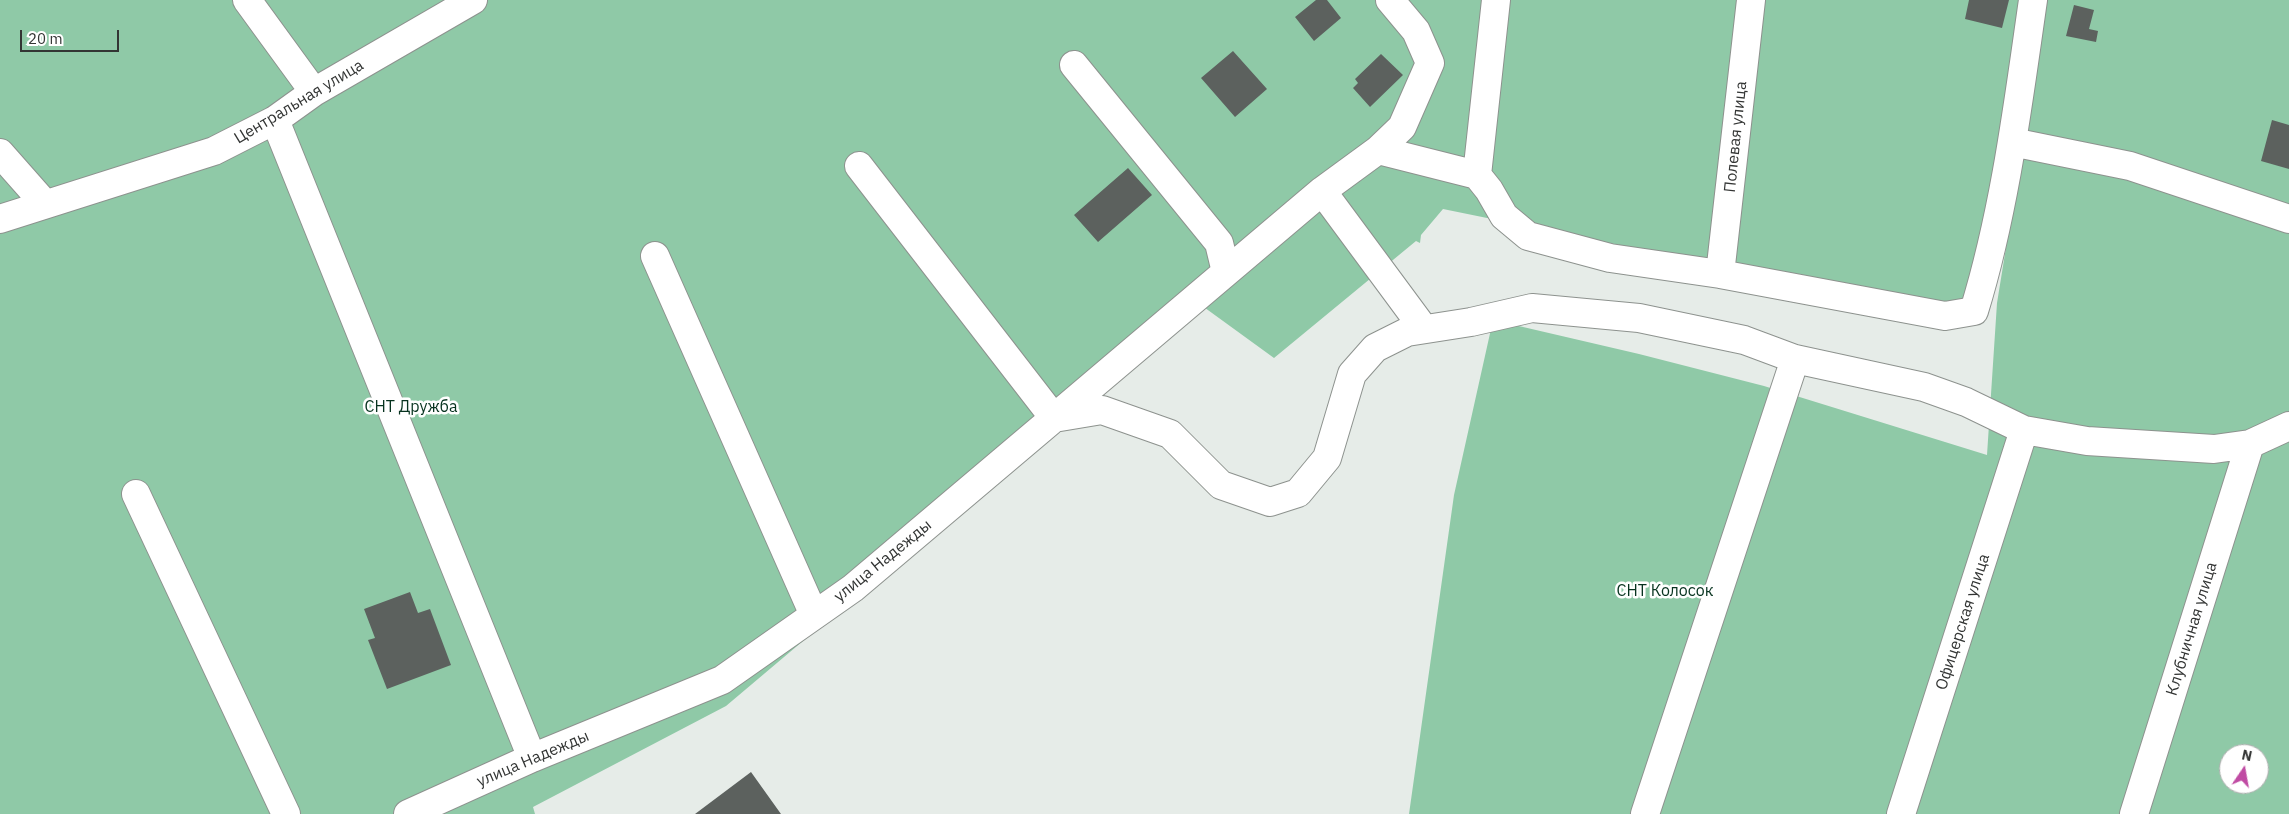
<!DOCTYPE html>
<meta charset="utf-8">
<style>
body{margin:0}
#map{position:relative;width:2289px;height:814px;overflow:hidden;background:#e6ece8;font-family:"IBM Plex Sans",sans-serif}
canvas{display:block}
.north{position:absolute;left:2219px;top:744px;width:50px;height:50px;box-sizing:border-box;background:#fff;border:1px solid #adaeae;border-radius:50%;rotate:12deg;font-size:14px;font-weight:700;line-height:20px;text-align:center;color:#333534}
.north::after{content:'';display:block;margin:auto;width:18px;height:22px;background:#c04ba3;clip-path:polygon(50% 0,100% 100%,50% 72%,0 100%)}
.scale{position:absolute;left:20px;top:30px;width:99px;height:22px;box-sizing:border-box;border:2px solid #333534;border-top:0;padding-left:6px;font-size:15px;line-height:18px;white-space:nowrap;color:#333534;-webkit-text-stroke:4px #fff;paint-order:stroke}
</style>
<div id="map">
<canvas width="2289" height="814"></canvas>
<div class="north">N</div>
<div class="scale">20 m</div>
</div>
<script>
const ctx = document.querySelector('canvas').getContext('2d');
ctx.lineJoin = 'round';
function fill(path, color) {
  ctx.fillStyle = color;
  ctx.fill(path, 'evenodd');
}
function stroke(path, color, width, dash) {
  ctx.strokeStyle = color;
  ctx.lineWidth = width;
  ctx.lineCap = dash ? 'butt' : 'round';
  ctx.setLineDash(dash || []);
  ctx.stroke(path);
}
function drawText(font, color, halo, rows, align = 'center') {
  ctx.font = font + ' "IBM Plex Sans",sans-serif';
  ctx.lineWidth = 5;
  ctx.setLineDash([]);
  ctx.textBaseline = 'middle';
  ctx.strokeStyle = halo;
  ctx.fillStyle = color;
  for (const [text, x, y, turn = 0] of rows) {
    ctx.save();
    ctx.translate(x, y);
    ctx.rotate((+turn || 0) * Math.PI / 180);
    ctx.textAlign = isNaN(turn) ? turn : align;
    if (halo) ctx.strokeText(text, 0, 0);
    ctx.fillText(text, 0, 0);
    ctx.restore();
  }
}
const green = new Path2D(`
 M0,0h2289v814h-880l45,-319 39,-175 146,34 125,32 223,69 10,-152 26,-160 -56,173 -524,-107 -22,26 -1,8 -4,-2 -142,117 -73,-53 -475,401 -193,101 2,7h-535zM2229,754h30v30h-30z`);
const building = new Path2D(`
 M1316,0h11l14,18 -27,23 -19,-24z
 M1969,0h40l-7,28 -37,-9z
 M2074,5l20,5 -5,19 9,2 -2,11 -30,-6z
 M1233,51l34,38 -32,28 -34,-39z
 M1381,54l22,21 -33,32 -17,-19 5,-5 -3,-4z
 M2272,120l17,5v44l-28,-8z
 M1128,168l24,27 -54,47 -24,-27z
 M410,592l8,21 12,-4 21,56 -64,24 -19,-49 7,-2 -11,-29z
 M751,772l30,42h-86z`);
const street = new Path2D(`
 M247,0l67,92
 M1074,65l145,178 7,29
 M275,120l257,638
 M2012,142l118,24 159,53
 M1378,150l99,25 12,15 15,26 24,20 82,22 110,16 225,42 29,-5c31,-101 44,-207 59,-311
 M0,153l45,51
 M1477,175l19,-175
 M1322,191l56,-41 24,-23 28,-64 -14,-32 -26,-31
 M0,219l214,-68 61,-31 39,-28 159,-92
 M655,256l159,359
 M1720,274l31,-274
 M1054,418l48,-8 68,24 51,51 49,17 28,-9 29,-35 25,-84 23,-26 32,-16 64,-10 61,-14 107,10 105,22 51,19 129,28 42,15 58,28 63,11 127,8 36,-5 39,-18
 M1054,418l268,-227 102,138
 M136,494l150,320
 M408,814l124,-56 190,-78 131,-92 201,-170 -195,-252
 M1645,814l150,-455
 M1901,814l123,-384
 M2134,814l116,-370`);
const streetNames = [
 ["Центральная улица",299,102,-31],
 ["Полевая улица",1736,137,-84],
 ["улица Надежды",883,561,-39],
 ["Офицерская улица",1963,622,-72],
 ["Клубничная улица",2192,629,-73],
 ["улица Надежды",533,759,-23]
];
const parkNames = [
 ["СНТ Дружба",411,407],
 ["СНТ Колосок",1665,591]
];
fill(green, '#8fc9a7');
fill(building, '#5c615e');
stroke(street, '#8d928e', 30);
stroke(street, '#fff', 28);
drawText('16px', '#333534', '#fff', streetNames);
drawText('16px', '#07331f', '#fff', parkNames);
</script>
